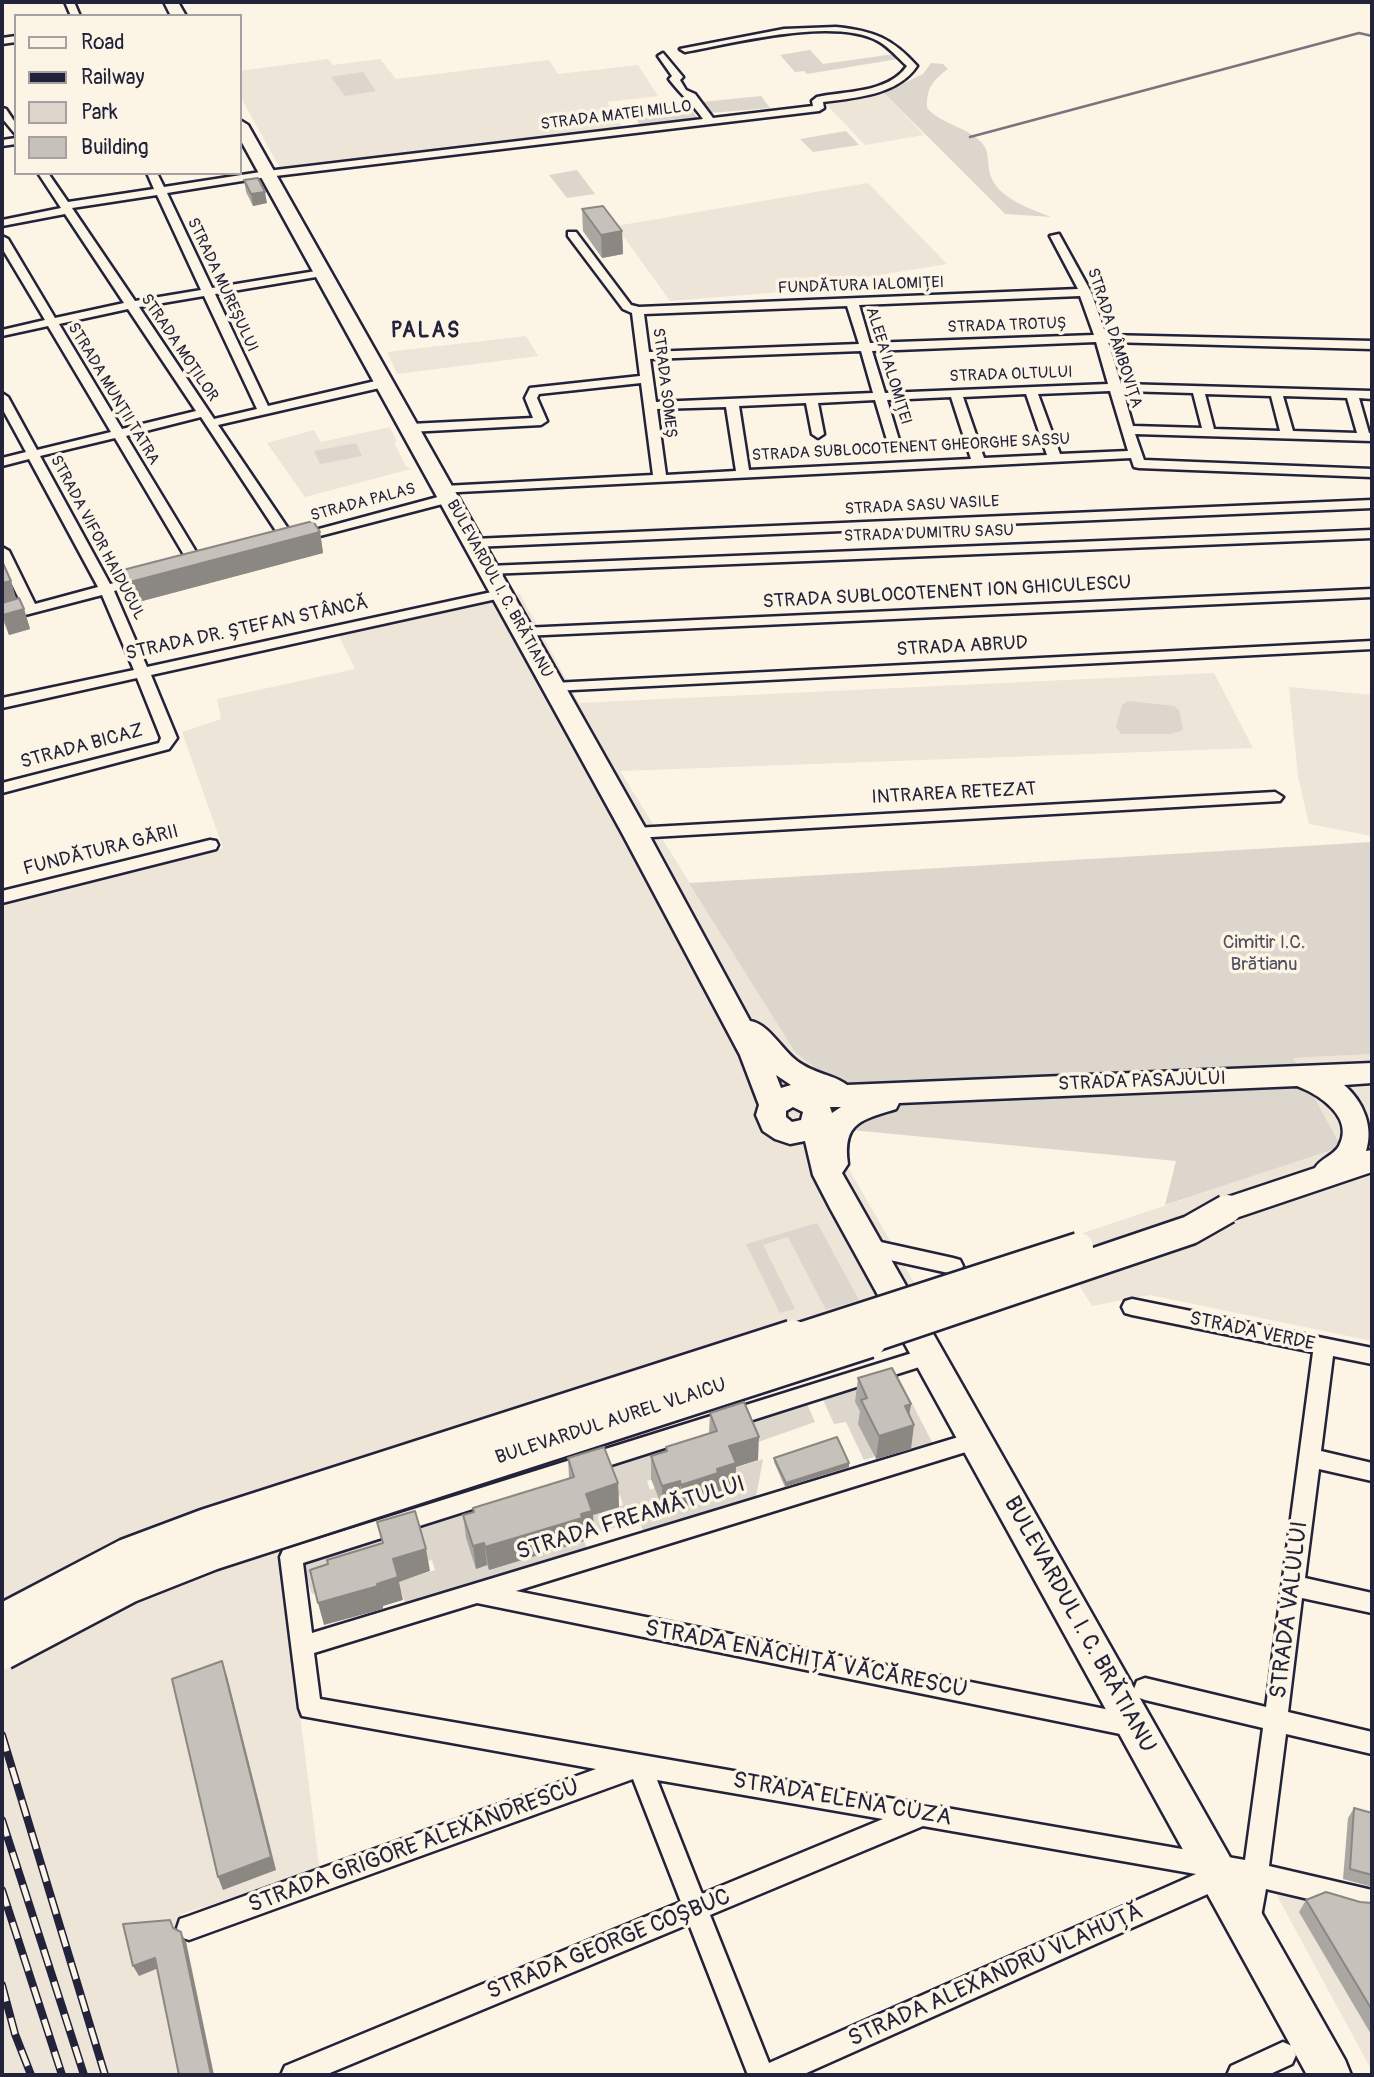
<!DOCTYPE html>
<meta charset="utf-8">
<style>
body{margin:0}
#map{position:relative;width:1374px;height:2077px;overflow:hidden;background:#fcf5e5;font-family:Pangolin,sans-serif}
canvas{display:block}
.frame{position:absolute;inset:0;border:4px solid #22223b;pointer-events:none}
.legend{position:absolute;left:14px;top:14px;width:228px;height:161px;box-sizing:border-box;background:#fcf5e5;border:2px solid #a5a1a1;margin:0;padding:9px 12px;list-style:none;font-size:21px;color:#22223b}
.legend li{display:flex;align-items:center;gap:14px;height:35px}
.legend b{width:35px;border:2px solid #a5a1a1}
</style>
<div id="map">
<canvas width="1374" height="2077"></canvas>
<div class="frame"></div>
<ul class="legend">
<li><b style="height:9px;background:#fcf5e5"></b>Road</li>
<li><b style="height:9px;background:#22223b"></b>Railway</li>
<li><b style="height:19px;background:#dcd6cc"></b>Park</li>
<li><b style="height:19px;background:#c6c1bb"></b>Building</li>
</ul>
</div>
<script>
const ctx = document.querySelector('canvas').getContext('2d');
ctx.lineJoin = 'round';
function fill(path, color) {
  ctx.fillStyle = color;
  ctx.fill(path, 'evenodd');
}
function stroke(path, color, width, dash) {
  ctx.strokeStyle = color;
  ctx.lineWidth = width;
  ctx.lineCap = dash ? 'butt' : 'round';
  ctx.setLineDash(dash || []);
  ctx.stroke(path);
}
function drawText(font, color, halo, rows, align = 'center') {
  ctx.font = font + ' Pangolin,sans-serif';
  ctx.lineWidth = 7;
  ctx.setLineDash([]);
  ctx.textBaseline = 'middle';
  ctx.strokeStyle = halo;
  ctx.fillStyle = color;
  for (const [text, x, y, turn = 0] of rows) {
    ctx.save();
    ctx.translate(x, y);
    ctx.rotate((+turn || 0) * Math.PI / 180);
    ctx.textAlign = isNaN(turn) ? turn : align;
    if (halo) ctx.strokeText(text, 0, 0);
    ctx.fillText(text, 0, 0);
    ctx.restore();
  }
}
const built = new Path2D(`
 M328,59l5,6 47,-6 16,20 153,-19 9,14 80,-9 20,31 -51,6 16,26 -343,40 -40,-72v-25z
 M884,93l40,42 -59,10 -42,-44z
 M868,183l79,81 -178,29 -99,8 -54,-75z
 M526,336l12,20 -141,18 -10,-22z
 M390,427l7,15 -3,1 12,23 5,3 -106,28 -38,-54 47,-13 7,12z
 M520,594l59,109 635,-30 39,75 -633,23 175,281 30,23 24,45 -14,25 107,186 -660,215 7,84 31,242 -139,42 33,161h-212v-1174l221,-53 -41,-116 39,-13 -4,-20 138,-30 -17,-35z
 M1289,687l83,8v141l-63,-12 -11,-48z
 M1372,1054v287l-222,-46 -58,11 -39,-63 287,-96 -48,-89z
 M1268,1879l104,28v164z`);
const green = new Path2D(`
 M810,50l13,14 71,-10 4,5 -91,15 -3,-3 -9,1 -15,-17z
 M931,63l12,1 5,5c-15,11 -22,19 -21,39 15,17 39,18 55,35 8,9 5,20 8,31 7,24 40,35 61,43l-46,-3 -121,-121 39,-19z
 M363,72l13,19 -31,5 -14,-19z
 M761,96l9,12 -60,5 -8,-11z
 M683,101h3l12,18 -58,7 -7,-13 -6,1 -4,-6 7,-1 2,3 52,-6z
 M846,131l13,14 -46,7 -13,-13z
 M577,170l18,24 -28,4 -18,-23z
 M356,443l6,13 -42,8 -6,-13z
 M1128,701l46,5 5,4 4,20 -12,4h-50l-5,-7 6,-22z
 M1372,842v212l-79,4 48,89 -176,58 11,-44 -335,-32 8,-10 -24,-43 -30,-24 -106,-169z
 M817,1223l42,77 -33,10 -38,-73 -25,8 32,64 -15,4 -34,-69z
 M896,1372l37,72 -21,6 -11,-20 -12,-38z
 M858,1383l4,33 12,41 -10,3 -18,-38 -12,2 -13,-29z
 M805,1399l10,23 -168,59 3,9 5,-2 8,21 17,-5 1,3 35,-15 12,-22 35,-11 -7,38 -112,37 -5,-14 -45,14 -7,-17 36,-12 -3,-10 -133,70 2,5 55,-21 2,4 38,-12 4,10 -183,52 -7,-21 37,-12 -3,-10 -120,34 -10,-31z`);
const stream = new Path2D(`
 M970,137l389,-104 13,3`);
const street = new Path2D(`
 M65,2h9l6,14h-9z
 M836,27c38,4 56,11 81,39 -19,29 -62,32 -94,36l1,6 -5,3 -552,66 -100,16 45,95 110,-18 6,3 -6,3 -107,18 53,112 116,-27 6,4 -6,4 -166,38 75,111 156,-42 7,4 -2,3 -165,43 -5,-1 -83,-126 -75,19 78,129 -7,4 -7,-4 -75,-127 -75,18 70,128 34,-9 7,4 -2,3 -35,9 33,76 354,-77 7,4 -7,4 -350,77 26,63 -8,11 -167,44v-10l157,-40 2,-5 -24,-60 -135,30v-10l132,-28 -32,-75 -100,26v-8l21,-6 -21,-43v-17l7,4 26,53 63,-17 -69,-128 -27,7v-8l24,-6 -24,-44v-15l6,4 29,53 74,-18 -63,-106 -46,10v-6l43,-10 -43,-72v-12l6,3 47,79 69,-15 -59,-89 -63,12v-6l59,-12 -23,-35h10l20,29 86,-13 -7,-16h10l7,14 103,-16 436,-52c-11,-16 -23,-25 -34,-40l3,-3 -14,-20 5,-3 20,24 -3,3 6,10 9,4 18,24 100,-12 -1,-5 5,-4c28,-6 72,-4 90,-31 -9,-8 -18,-19 -29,-25 -45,-24 -143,2 -193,11l-5,-3 104,-20zM157,195l44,95 -66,11 -63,-93zM204,296l53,113 -43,10 -75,-112zM128,309l68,102 -74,18 -63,-105z
 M16,36v6l-14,2v-6z
 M2,108l4,1 10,15v11l-14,-17z
 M16,138v6l-14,2v-6z
 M568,232h8l55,73 8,2 439,-18 -28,-53 9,-2 32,58 15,43 266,6v8l-264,-7 13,42 251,7v8l-13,-1 10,35h3v8l-237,-7 9,26 228,9v8l-233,-9 -5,-1 -3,-9 -692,35 -2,-3 7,-4 209,-11 -12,-92 -102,11 -2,4 10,23 -6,4 -131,7 -6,-4 6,-4 123,-6 -8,-20 5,-10 110,-12 -8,-63 -9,-4 -55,-73zM1080,296l14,39 -224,8 -11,-38zM847,306l12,38 -210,8 -5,-38zM1096,342l12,42 -223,9 -13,-42zM861,351l12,42 -217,9 -6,-43zM1110,391l18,60 -68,3 -22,-60zM1123,391l70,2 9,35 -69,-2zM1026,394l21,61 -63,3 -21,-61zM1205,394l66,2 9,35 -66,-2zM1283,396l64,2 10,35 -64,-2zM951,397l20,62 -222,11 -10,-64 67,-3 6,31 6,4 6,-4 -6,-31 57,-3 12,40 6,4 6,-4 -12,-40zM726,407l10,64 -70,4 -9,-66z
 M1372,500v8l-899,39 -7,-4 7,-4z
 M1372,530v8l-884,36 -7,-4 7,-4z
 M1372,589v8l-849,39 -7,-4 7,-4z
 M1372,641v8l-819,42 -7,-4 7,-4z
 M1275,792l8,5 -3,4 -645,37 -8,-5 8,-5z
 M210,840l6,1 2,4 -2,4 -214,54v-12z
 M867,1239l86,19 7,2 3,6 -3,6 -7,2 -86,-19 -7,-3 -3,-5 3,-5z
 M1132,1299l240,49v16l-39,-8 -12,95 51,12v18l-53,-12 -14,109 67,15v20l-70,-15 -14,114 84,20v22l-86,-20 -17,132 103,24v24l-106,-25 -7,39 -9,3 -9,-3 -3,-9 4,-35 -13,-3 -1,4 -426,190h-54l-59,-151 -364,151h-44l4,-9 396,-164 -48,-123 -444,161 -9,-3 -3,-9 3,-9 9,-3 407,-147 -294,-53 -3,-8 -19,-151 3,-7 645,-202 7,2 3,6 -3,6 -632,201 9,70 663,-201 7,3 3,6 -3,6 -466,144 619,124 8,3 4,8 -4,8 -8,3 -658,-134 -163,50 6,46 925,161 18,-132 -118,-28 -8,-3 -3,-8 3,-8 8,-3 121,29 47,-355 -181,-37 -7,-2 -3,-6 3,-6zM657,1780l226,39 -181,75zM923,1826l273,48 -427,189 -59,-148z
 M1283,2042l9,4 4,9 -4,9 -24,11h-41l4,-9z`);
const primary = new Path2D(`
 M164,2h14l8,14h-15z
 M240,120l8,5 400,708 102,188c19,3 31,28 47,40 17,13 38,14 50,24l525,-22v20l-28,2c19,16 30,42 22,66l6,-1v22l-145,49 -11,-4 -4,-8 4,-8 99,-33c6,-10 18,-12 24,-22 16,-29 -21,-52 -42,-60l-398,17 -3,6c-34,11 -54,13 -48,55l-6,9 503,887 6,15h-44l-477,-867 -17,-33 -8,-34 -15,3 -15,-5 -12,-8 -7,-16 3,-10 -19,-50 -118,-222 -382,-694zM776,1075l15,10 -10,3zM793,1107l10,5 -2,8 -9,2 -6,-5v-6zM830,1107h11l-9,6z`);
const rail = new Path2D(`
 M2,1735l103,340
 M2,1820l82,255
 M2,1890l60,185
 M2,1985l13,49 16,41`);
const primaryBridgeFar1 = new Path2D(`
 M788,1341l291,-94
 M862,1341l328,-111 37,-21`);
const primaryBridge = new Path2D(`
 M2,1623l126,-66 80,-30 585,-188
 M2,1651l127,-67 81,-32 658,-213`);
const wall = new Path2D(`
 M244,180l23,23 -14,3 -7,-14z
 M582,209l40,22 1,23 -21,4 -19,-27z
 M320,532l3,21 -192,51 -6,-12 -6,-21z
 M2,561l9,20 5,18 8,10 6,20 -21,6 -7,-17z
 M858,1378l53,26 -2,11 2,34 -35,10 -18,-35 2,-13 -5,-9z
 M710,1413l48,47 -22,7 -1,19 -17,6v4l-37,12 -1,-4 -17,5 -12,-30v-23l15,-5v-4l43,-14z
 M568,1458l50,25 1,24 -26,8 1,19 -11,3 1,4 -95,29 -2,-5 -11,4 -10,-31 -3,-23 106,-37z
 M774,1458l75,5v4l-64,20 -11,-25z
 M1354,1808l18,5v74l-29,-8 5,-61z
 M1306,1900l54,2 12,1v133l-73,-124z`);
const shadedWall = new Path2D(`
 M265,192l2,11 -14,3 -2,-12z
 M622,231l1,23 -21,4 -1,-23z
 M320,532l3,21 -192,51 -5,-21z
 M11,581l7,25 -16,4v-27z
 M24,609l6,20 -21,6 -6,-20z
 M911,1404l-4,23 7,-2 -3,24 -35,10 3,-23 26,-30z
 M759,1437l-1,23 -22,7 -1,19 -17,6v4l-37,12v-23l36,-16 12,-23z
 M849,1463v4l-64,20 1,-4z
 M680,1481v23l-17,5 -1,-23z
 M618,1483l1,24 -26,8 1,19 -11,3 1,4 -95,29 -4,-23 96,-33 5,-20z
 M484,1543l3,22 -11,4 -3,-23z
 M426,1549l4,22 -31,11 4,18 -20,6v3l-59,16 -6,-22 59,-19 16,-25z
 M222,1661l5,15 49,194 -53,20 -5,-13z
 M181,1932l5,10 28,133h-3z
 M155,1958l6,9 -22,9 -6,-10z`);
const building = new Path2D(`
 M258,178l7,14 -14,2 -7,-14z
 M603,206l19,25 -21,4 -19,-26z
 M313,521l7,11 -194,51 -7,-12z
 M2,561l9,20 -9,2z
 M19,598l5,11 -21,6 -1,-12z
 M892,1368l19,36 -6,2 9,19 -35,11 -18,-36 6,-2 -9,-20z
 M744,1402l15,35 -30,9 7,17 -19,6 1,4 -37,12 -1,-4 -18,5 -11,-30 16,-5 -1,-4 51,-16 -7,-18z
 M837,1437l12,26 -63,20 -12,-25z
 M604,1447l14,36 -32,11 6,17 -11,3 1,4 -97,29 -1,-4 -11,3 -10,-31 11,-3 -1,-4 101,-31 -6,-19z
 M415,1511l11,38 -33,10 5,18 -21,7 1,2 -60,17 -8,-33 18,-6 -1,-4 56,-17 -6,-21z
 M222,1661l49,196 -53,20 -46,-198z
 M1354,1808l18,5v62l-22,-6z
 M1326,1892l34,10 12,1v107l-66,-110z
 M170,1920l3,8 8,4 30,143h-32l-24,-117 -22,8 -10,-42z`);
const farStreetnames = [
 ["STRADA MATEI MILLO",616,116,-7],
 ["STRADA MUREȘULUI",222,285,65],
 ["FUNDĂTURA IALOMIȚEI",861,286,-2],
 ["STRADA TROTUȘ",1007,326,-2],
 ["STRADA DÂMBOVIȚA",1114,338,72],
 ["STRADA MOȚILOR",179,348,56],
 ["ALEEA IALOMIȚEI",888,366,73],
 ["STRADA OLTULUI",1011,375,-2],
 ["STRADA SOMEȘ",664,383,83],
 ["STRADA MUNȚII TATRA",113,394,59],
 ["STRADA SUBLOCOTENENT GHEORGHE SASSU",911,448,-3],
 ["STRADA PALAS",363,503,-15],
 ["STRADA SASU VASILE",922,506,-3],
 ["STRADA DUMITRU SASU",929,534,-2],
 ["STRADA VIFOR HAIDUCUL",97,538,62],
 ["BULEVARDUL I. C. BRĂTIANU",499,589,61]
];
const streetNames = [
 ["STRADA SUBLOCOTENENT ION GHICULESCU",947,593,-3],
 ["STRADA DR. ȘTEFAN STÂNCĂ",247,629,-12],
 ["STRADA ABRUD",962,647,-3],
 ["STRADA BICAZ",82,747,-15],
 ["INTRAREA RETEZAT",954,794,-3],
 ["FUNDĂTURA GĂRII",101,851,-14],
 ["STRADA PASAJULUI",1142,1082,-2],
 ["STRADA VERDE",1252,1332,12],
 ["BULEVARDUL AUREL VLAICU",611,1422,-18]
];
const parkNames = [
 ["Cimitir I.C.",1264,943],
 ["Brătianu",1264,965]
];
const farDistrictnames = [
 ["PALAS",426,332]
];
const nearStreetnames = [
 ["STRADA FREAMĂTULUI",631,1519,-17],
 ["STRADA VALULUI",1290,1610,-83],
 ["BULEVARDUL I. C. BRĂTIANU",1079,1625,61],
 ["STRADA ENĂCHIȚĂ VĂCĂRESCU",806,1660,11],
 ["STRADA ELENA CUZA",842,1800,10],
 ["STRADA GRIGORE ALEXANDRESCU",414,1847,-20],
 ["STRADA GEORGE COȘBUC",609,1945,-22],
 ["STRADA ALEXANDRU VLAHUȚĂ",996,1976,-24]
];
fill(built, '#ece5d8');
fill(green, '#dcd6cc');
stroke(stream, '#78757e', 2.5);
stroke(street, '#22223b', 5);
stroke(primary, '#22223b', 5);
fill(street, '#fcf5e5');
fill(primary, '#fcf5e5');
stroke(rail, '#22223b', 8);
stroke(rail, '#fcf5e5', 5, [17]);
stroke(primaryBridgeFar1, '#22223b', 33, []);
stroke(primaryBridge, '#22223b', 42, []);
stroke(primaryBridgeFar1, '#fcf5e5', 28);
stroke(primaryBridge, '#fcf5e5', 37);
fill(wall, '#aaa6a1');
fill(shadedWall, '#8b8783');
fill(building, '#c6c1bb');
stroke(building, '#8b8783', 2);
drawText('16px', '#22223b', '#fcf5e5', farStreetnames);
drawText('19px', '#22223b', '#fcf5e5', streetNames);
drawText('19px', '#504f5f', '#fcf5e5', parkNames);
ctx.letterSpacing = '2px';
drawText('bold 21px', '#22223b', '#fcf5e5', farDistrictnames);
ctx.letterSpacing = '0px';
drawText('23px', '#22223b', '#fcf5e5', nearStreetnames);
</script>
